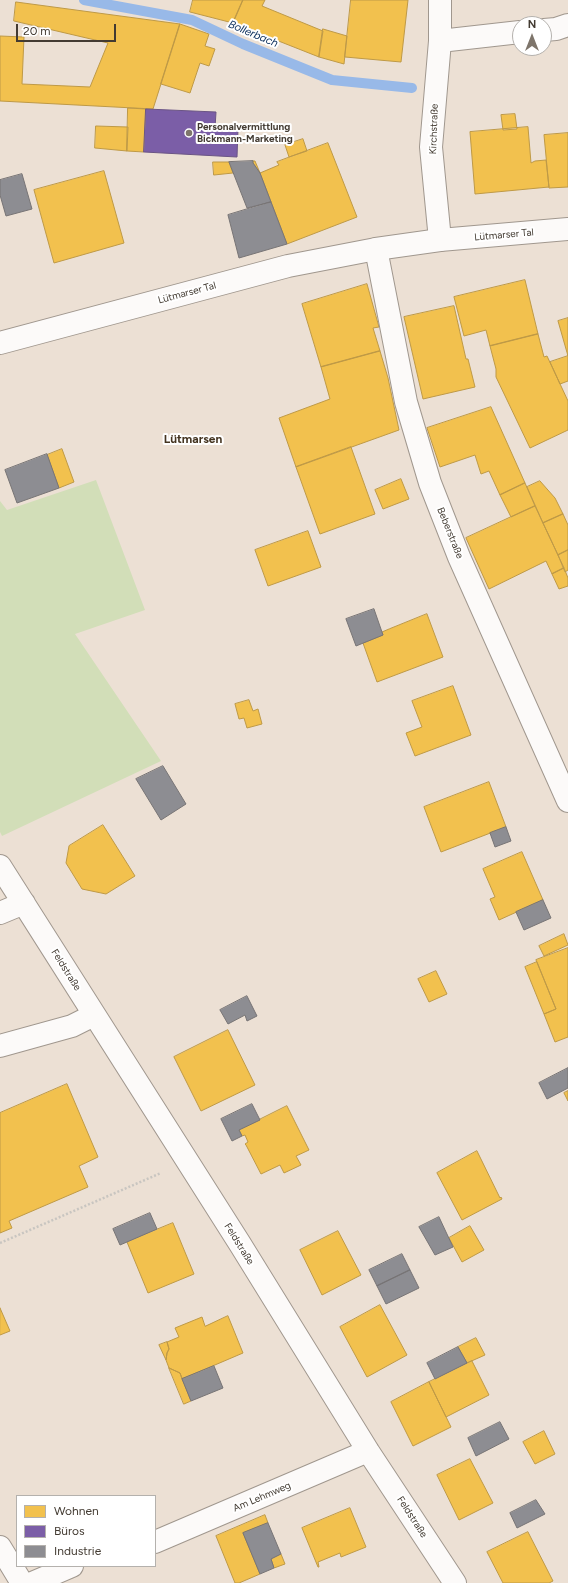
<!DOCTYPE html>
<meta charset="utf-8">
<style>
body{margin:0}
#map{position:relative;width:568px;height:1583px;overflow:hidden;background:#ece0d4;font-family:Figtree,sans-serif}
canvas{display:block}
.legend{position:absolute;left:16px;top:1495px;width:140px;height:72px;box-sizing:border-box;background:#fff;border:1px solid #b4b1ad;margin:0;padding:5px 7px;list-style:none;font-size:12px;color:#433b32}
.legend li{display:flex;align-items:center;gap:8px;height:20px}
.legend b{width:20px;border:1px solid #b4b1ad}
.north{position:absolute;left:512px;top:16px;width:40px;height:40px;box-sizing:border-box;background:#fff;border:1px solid #b4b1ad;border-radius:50%;rotate:0deg;font-size:11px;font-weight:700;line-height:16px;text-align:center;color:#433b32}
.north::after{content:'';display:block;margin:auto;width:14px;height:18px;background:#7e756b;clip-path:polygon(50% 0,100% 100%,50% 72%,0 100%)}
.scale{position:absolute;left:16px;top:24px;width:100px;height:18px;box-sizing:border-box;border:2px solid #433b32;border-top:0;padding-left:5px;font-size:12px;line-height:14px;white-space:nowrap;color:#433b32;-webkit-text-stroke:3px #fff;paint-order:stroke}
</style>
<div id="map">
<canvas width="568" height="1583"></canvas>
<ul class="legend">
<li><b style="height:11px;background:#f2c14e"></b>Wohnen</li>
<li><b style="height:11px;background:#7b5ea7"></b>Büros</li>
<li><b style="height:11px;background:#8d8d92"></b>Industrie</li>
</ul>
<div class="north">N</div>
<div class="scale">20 m</div>
</div>
<script>
const ctx = document.querySelector('canvas').getContext('2d');
ctx.lineJoin = 'round';
function fill(path, color) {
  ctx.fillStyle = color;
  ctx.fill(path, 'evenodd');
}
function stroke(path, color, width, dash) {
  ctx.strokeStyle = color;
  ctx.lineWidth = width;
  ctx.lineCap = dash ? 'butt' : 'round';
  ctx.setLineDash(dash || []);
  ctx.stroke(path);
}
function drawText(font, color, halo, rows, align = 'center') {
  ctx.font = font + ' Figtree,sans-serif';
  ctx.lineWidth = 4;
  ctx.setLineDash([]);
  ctx.textBaseline = 'middle';
  ctx.strokeStyle = halo;
  ctx.fillStyle = color;
  for (const [text, x, y, turn = 0] of rows) {
    ctx.save();
    ctx.translate(x, y);
    ctx.rotate((+turn || 0) * Math.PI / 180);
    ctx.textAlign = isNaN(turn) ? turn : align;
    if (halo) ctx.strokeText(text, 0, 0);
    ctx.fillText(text, 0, 0);
    ctx.restore();
  }
}
const green = new Path2D(`
 M96,480l49,130 -70,24 86,127 -159,75 -2,-4v-331l7,9z`);
const homes = new Path2D(`
 M193,0h50l-10,23 -43,-11z
 M243,0h22l-3,6 61,25 -4,26 -86,-34z
 M351,0h57l-7,62 -56,-5z
 M16,2l164,22 -27,85 -153,-8v-65l24,1 -2,47 68,3 18,-44 -94,-22z
 M180,24l29,10 -4,12 10,3 -6,17 -9,-3 -10,30 -29,-9z
 M323,29l24,7 -3,28 -25,-7z
 M128,108l18,1 -2,43 -17,-1z
 M515,114l2,15 -14,1 -2,-15z
 M96,126l32,1 -1,24 -32,-3z
 M528,127l3,36 4,-2 11,-1 3,27 -74,7 -5,-62z
 M568,133v54l-19,1 -5,-53z
 M303,139l4,12 -18,6 -4,-12z
 M328,143l29,74 -70,27 -27,-71 19,-8 -2,-3z
 M253,161h2l5,12 -7,-10z
 M213,162h16l4,11 -19,2z
 M104,171l20,72 -70,20 -20,-73z
 M525,280l13,54 -48,12 -4,-16 -22,6 -10,-39z
 M367,284l12,43 -6,1 7,23 -59,16 -19,-63z
 M454,306l12,53h2l7,28 -52,12 -19,-82z
 M568,318v38l-10,-35z
 M538,334l6,23 3,-1 21,45v29l-38,18 -34,-71v-8l-6,-23z
 M380,351l8,27 11,52 -103,37 -17,-49 51,-19 -9,-32z
 M568,356v25l-8,3 -10,-22z
 M491,407l34,76 -25,12 -11,-24 -8,3 -6,-19 -35,12 -13,-39z
 M351,447l24,67 -55,20 -24,-67z
 M62,449l12,33 -15,6 -12,-33z
 M401,479l8,20 -26,10 -8,-19z
 M540,481l15,17 8,16 -20,9 -16,-36z
 M525,483l10,23 -24,11 -11,-22z
 M535,506l29,62 -12,6 -6,-13 -57,28 -23,-51z
 M563,514l5,11v25l-10,5 -15,-32z
 M308,531l13,36 -53,19 -13,-36z
 M568,550v20l-3,2 -7,-17z
 M564,568l4,10v8l-9,3 -7,-15z
 M427,614l16,43 -66,25 -14,-39 20,-8 -1,-3 7,-3z
 M453,686l18,49 -56,21 -9,-23 16,-6 -10,-26z
 M249,700l4,11 5,-2 4,15 -15,4 -3,-10 -5,1 -4,-15z
 M489,782l17,45 -65,25 -17,-45z
 M103,825l32,51 -29,18 -24,-5 -16,-26 3,-17z
 M522,852l21,48 -44,20 -9,-21 5,-2 -12,-28z
 M564,934l4,11 -24,11 -5,-10z
 M568,948v89l-13,5 -11,-28 12,-5 -20,-49z
 M537,962l19,47 -12,5 -19,-47z
 M436,971l11,23 -18,8 -11,-23z
 M228,1030l27,55 -54,26 -27,-54z
 M67,1084l31,73 -19,9 9,21 -79,34 3,7 -12,5v-120z
 M568,1091v10l-4,-8z
 M287,1106l22,44 -13,6 5,9 -17,8 -4,-8 -19,9 -15,-29 -1,-1 3,-2 -3,-7 -3,1 -3,-6z
 M477,1151l23,47 1,-1 1,2 -40,21 -25,-47z
 M173,1223l21,51 -46,19 -21,-51z
 M470,1226l14,24 -22,12 -13,-24z
 M338,1231l23,44 -39,20 -22,-45z
 M380,1305l27,50 -40,22 -27,-50z
 M0,1308l10,23 -10,4z
 M228,1316l15,37 -61,26 -2,-6 -11,-5 -3,-8 1,-7 2,-4 -2,-7 12,-5 -4,-9 27,-11 3,9z
 M476,1338l9,17 -18,8 -9,-16z
 M167,1342l2,7 -2,4 -1,7 -7,-15z
 M472,1361l17,34 -43,22 -17,-35z
 M169,1368l11,5 11,28 -7,3z
 M429,1382l22,45 -38,19 -22,-44z
 M544,1431l11,23 -20,10 -12,-22z
 M470,1459l23,44 -34,17 -22,-45z
 M350,1508l16,39 -25,10 -1,-4 -22,9 1,5h-1l-16,-39z
 M265,1515l3,8 -25,10 17,41 -21,9h-4l-19,-47z
 M528,1532l25,49 -4,2h-46l-16,-31z
 M281,1554l4,10 -11,4 -3,-9z`);
const offices = new Path2D(`
 M146,109l70,3 -1,16 23,1 -1,28 -93,-5z`);
const industry = new Path2D(`
 M253,161v2l7,10 11,29 -24,6 -18,-46z
 M22,174l10,35 -26,7 -6,-21v-15z
 M271,202l16,42 -48,14 -11,-43z
 M47,454l12,34 -42,15 -12,-33z
 M374,609l9,26 -27,11 -10,-27z
 M163,766l23,38 -25,16 -25,-41z
 M506,827l5,14 -16,6 -5,-14z
 M543,900l8,18 -27,12 -8,-18z
 M247,996l10,20 -10,5 -2,-6 -17,9 -8,-14z
 M568,1068v20l-21,11 -8,-16z
 M252,1104l8,16 -21,10 3,6 -10,5 -11,-22z
 M150,1213l7,16 -37,16 -7,-16z
 M439,1217l14,30 -18,8 -16,-28z
 M402,1254l8,16 -33,16 -8,-16z
 M410,1270l9,18 -33,16 -9,-18z
 M458,1347l9,16 -32,16 -8,-16z
 M214,1366l9,22 -32,13 -9,-22z
 M500,1422l9,17 -33,17 -8,-18z
 M536,1500l9,14 -28,14 -7,-15z
 M268,1523l13,31 -10,5 3,9 -14,6 -17,-41z`);
const stream = new Path2D(`
 M84,0l108,20 51,24 89,36 80,8`);
const path = new Path2D(`
 M0,1243l161,-70`);
const minor = new Path2D(`
 M544,30l12,-1 12,-4
 M440,41l80,-9
 M440,240l-9,-93 9,-106v-41
 M376,249l30,153 24,81 29,74 109,244
 M0,866l240,378 128,207 87,132
 M0,913l24,-10
 M0,1046l72,-20 22,-11
 M155,1542l213,-91
 M0,1547l22,36
 M32,1583l40,-17`);
const major = new Path2D(`
 M0,343l288,-77 88,-17 64,-9 128,-11`);
const markers = [
 [189,133,4,"#7e756b"]
];
const poiNames = [
 ["Personalvermittlung",197,127],
 ["Bickmann-Marketing",197,139]
];
const streetNames = [
 ["Kirchstraße",434,129,-88],
 ["Lütmarser Tal",504,235,-5],
 ["Lütmarser Tal",187,293,-15],
 ["Beberstraße",450,533,68],
 ["Feldstraße",66,970,58],
 ["Feldstraße",239,1244,58],
 ["Am Lehmweg",262,1497,-23],
 ["Feldstraße",412,1517,57]
];
const waterNames = [
 ["Bollerbach",253,34,23]
];
const quarterNames = [
 ["Lütmarsen",193,439]
];
fill(green, '#d2deb8');
fill(homes, '#f2c14e');
stroke(homes, '#be9946', 1);
fill(offices, '#7b5ea7');
stroke(offices, '#6a5484', 1);
fill(industry, '#8d8d92');
stroke(industry, '#777475', 1);
stroke(stream, '#98b9e8', 10);
stroke(minor, '#a0978e', 24);
stroke(major, '#a0978e', 24);
stroke(path, '#c8c5c0', 2.5, [2, 2]);
stroke(minor, '#fcfaf9', 22);
stroke(major, '#fcfaf9', 22);
for (const [x, y, r, color] of markers) {
  const dot = new Path2D();
  dot.arc(x, y, r, 0, 2 * Math.PI);
  ctx.fillStyle = color;
  ctx.fill(dot);
  stroke(dot, '#fff', 1.5);
}
drawText('bold 10px', '#433b32', '#fff', poiNames, 'left');
drawText('10px', '#433b32', '#fff', streetNames);
drawText('italic 11px', '#113461', '#fff', waterNames);
drawText('bold 12px', '#443420', '#fff', quarterNames);
</script>
